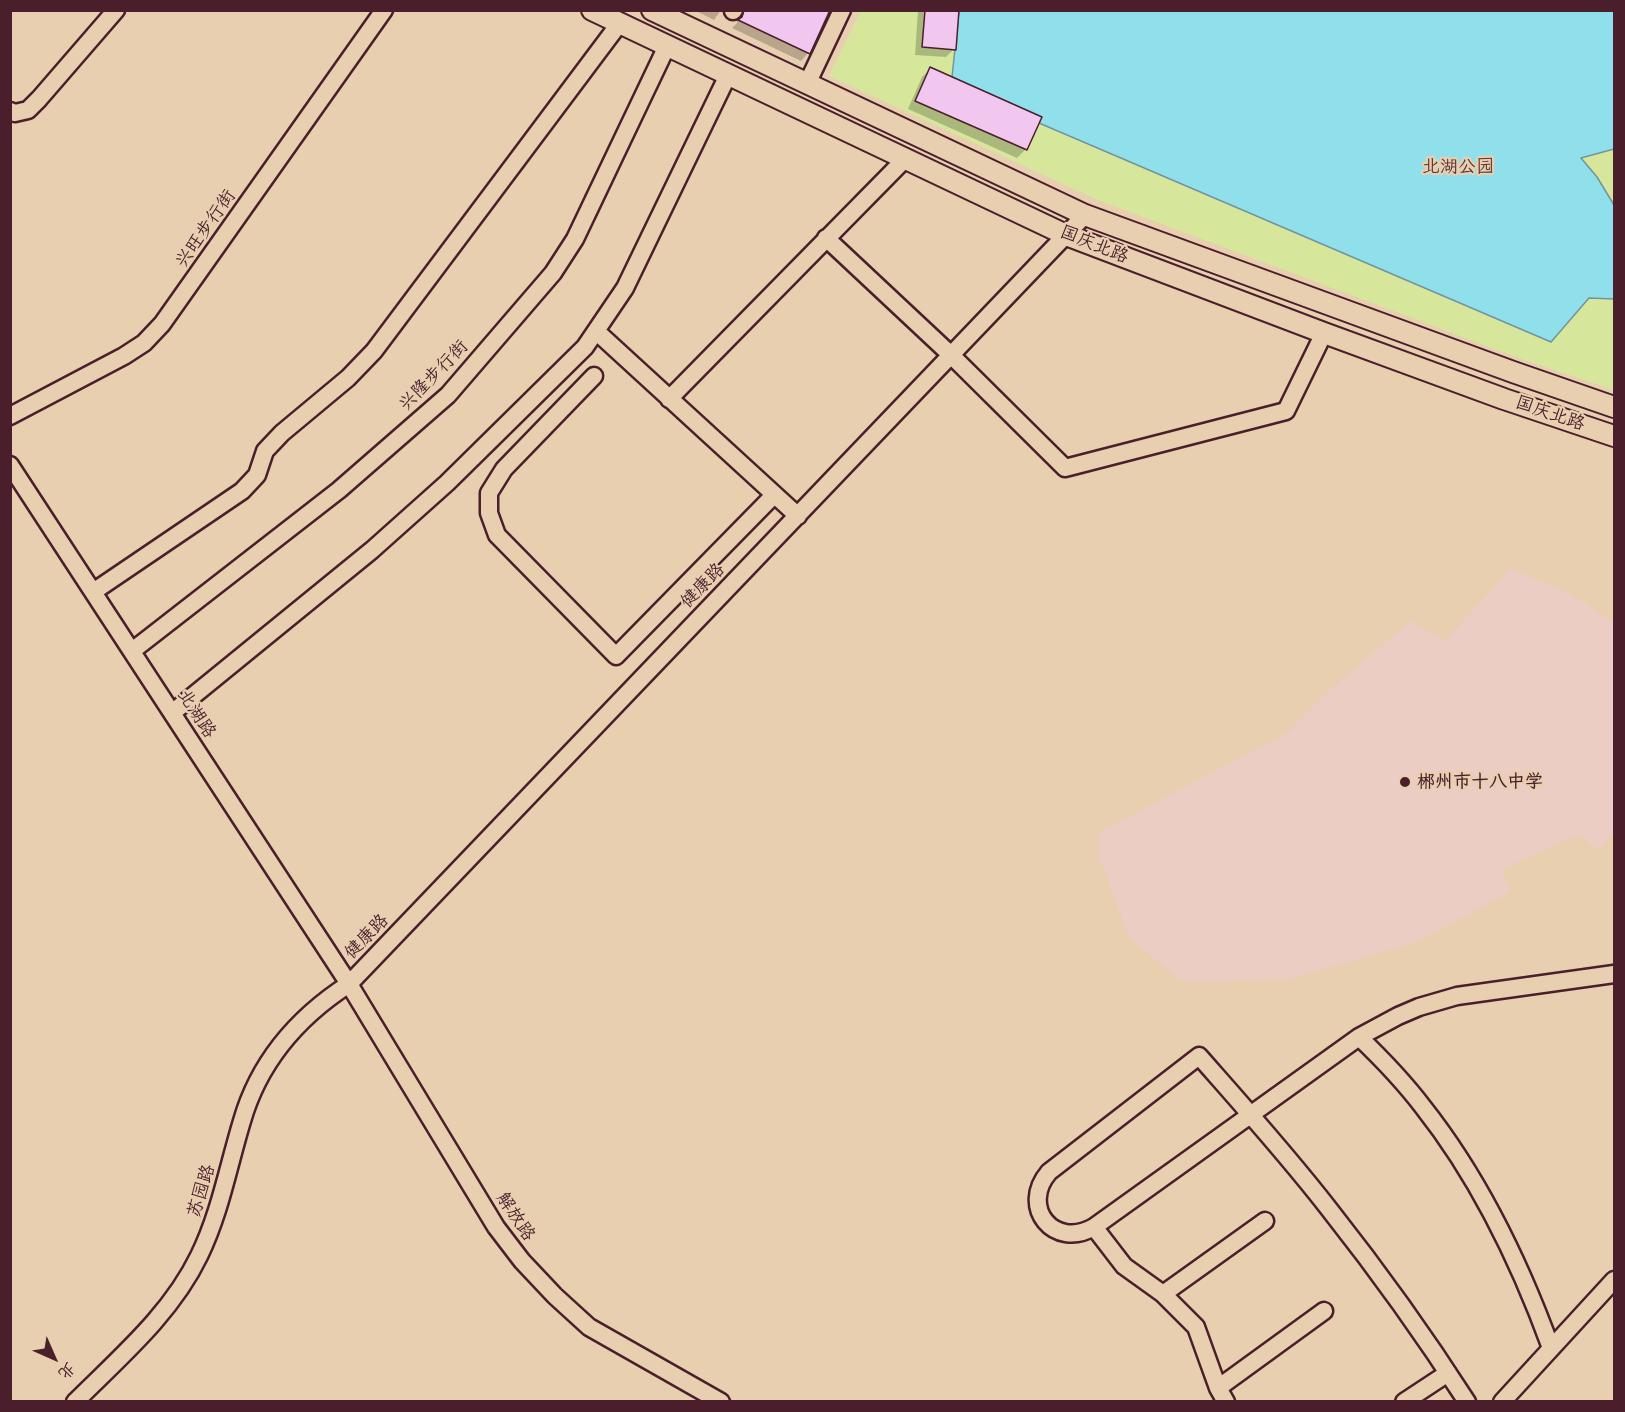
<!DOCTYPE html>
<meta charset="utf-8">
<style>
body{margin:0}
#map{position:relative;width:1625px;height:1412px;overflow:hidden;background:#e8cfb0;font-family:Itim,"LXGW WenKai TC",sans-serif}
canvas{display:block}
.frame{position:absolute;inset:0;border:12px solid #4a1f2b;pointer-events:none}
.north{position:absolute;left:24px;top:1328px;width:60px;height:60px;-webkit-text-stroke:4px #e8cfb0;paint-order:stroke;rotate:135deg;font-size:16px;font-weight:700;line-height:24px;text-align:center;color:#4a1f2b}
.north::after{content:'';display:block;margin:auto;width:21px;height:27px;background:#4a1f2b;clip-path:polygon(50% 0,100% 100%,50% 72%,0 100%)}
</style>
<div id="map">
<canvas width="1625" height="1412"></canvas>
<div class="frame"></div>
<div class="north">北</div>
</div>
<script>
const ctx = document.querySelector('canvas').getContext('2d');
ctx.lineJoin = 'round';
function fill(path, color) {
  ctx.fillStyle = color;
  ctx.fill(path, 'evenodd');
}
function stroke(path, color, width, dash) {
  ctx.strokeStyle = color;
  ctx.lineWidth = width;
  ctx.lineCap = dash ? 'butt' : 'round';
  ctx.setLineDash(dash || []);
  ctx.stroke(path);
}
function drawText(font, color, halo, rows, align = 'center') {
  ctx.font = font + ' Itim,"LXGW WenKai TC",sans-serif';
  ctx.lineWidth = 4.5;
  ctx.setLineDash([]);
  ctx.textBaseline = 'middle';
  ctx.strokeStyle = halo;
  ctx.fillStyle = color;
  for (const [text, x, y, turn = 0] of rows) {
    ctx.save();
    ctx.translate(x, y);
    ctx.rotate((+turn || 0) * Math.PI / 180);
    ctx.textAlign = isNaN(turn) ? turn : align;
    if (halo) ctx.strokeText(text, 0, 0);
    ctx.fillText(text, 0, 0);
    ctx.restore();
  }
}
const built = new Path2D(`
 M1511,569l60,25 43,29v210l-16,17 -18,-16 -78,35 8,23 -96,51 -125,36 -108,2 -52,-44 -30,-81 1,-24 189,-100 30,-32 91,-79 35,20z`);
const green = new Path2D(`
 M861,11h753v379l-95,-32 -421,-158 -269,-124z`);
const water = new Path2D(`
 M959,11h655v138l-33,9 16,19 17,28v94l-25,-1 -38,44 -512,-219 -87,-46z`);
const shadow = new Path2D(`
 M694,10h27l-7,10z
 M734,10h95l-21,43 -7,8 -69,-33 5,-5v-7z
 M918,10h39l-3,39 -8,8 -31,-2z
 M930,69l110,49 -15,32 -8,8 -109,-49 14,-32z`);
const building = new Path2D(`
 M744,10h86l-20,44 -72,-34 4,-3z
 M925,10h34l-3,40 -34,-3z
 M930,67l112,50 -15,33 -112,-49z`);
const minor = new Path2D(`
 M733,11l1,-1
 M807,84l35,-74
 M10,111l5,2 13,-3 11,-11 77,-89
 M826,238l125,117 114,113 221,-57 38,-78
 M596,331l202,185
 M594,376l-90,93 -15,24v20l8,22 119,121 158,-161
 M669,399l236,-240
 M10,416l114,-60 20,-13 18,-19 222,-314
 M10,465l339,519 147,243 26,34 33,35 34,31 132,75
 M93,592l149,-101 15,-16 8,-24 17,-18 66,-55 26,-27 245,-327
 M132,651l207,-161 109,-95 105,-122 22,-34 92,-193
 M172,713l200,-163 75,-67 138,-136 40,-59 103,-213
 M1359,1037c23,22 45,45 64,70 57,72 97,156 128,241
 M1094,1227l30,39 39,28 33,33 22,61 8,14
 M1163,1294l102,-73
 M1218,1388l106,-77
 M75,1402c45,-45 96,-88 124,-146 21,-43 29,-89 43,-135 17,-59 56,-104 107,-137l736,-769
 M1404,1402l44,-29
 M1467,1402c-43,-67 -89,-131 -138,-193 -41,-53 -86,-103 -130,-153l-150,116c-30,35 5,78 45,55l265,-190 39,-21 21,-9 38,-11 157,-22
 M1502,1402l112,-122`);
const major = new Path2D(`
 M592,10l474,225 258,98 180,66 110,37
 M652,10l433,205 428,157 101,35`);
const markers = [
 [1405,782,6,"#4a1f2b"]
];
const parkNames = [
 ["北湖公园",1458,167]
];
const streetNames = [
 ["兴旺步行街",206,229,-55],
 ["国庆北路",1094,245,22],
 ["兴隆步行街",434,376,-46],
 ["国庆北路",1550,414,19],
 ["健康路",703,586,-46],
 ["北湖路",196,714,57],
 ["健康路",367,937,-46],
 ["苏园路",202,1191,-73],
 ["解放路",515,1217,56]
];
const poiNames = [
 ["郴州市十八中学",1417,782]
];
fill(built, '#ebcdc3');
fill(green, '#d6e79b');
fill(water, '#90e0ec');
stroke(water, '#74939f', 1.5);
fill(shadow, '#0003');
fill(building, '#f1c7ef');
stroke(building, '#4a1f2b', 1.5);
stroke(minor, '#4a1f2b', 21);
stroke(major, '#4a1f2b', 24);
stroke(minor, '#e8cfb0', 16);
stroke(major, '#e8cfb0', 20);
for (const [x, y, r, color] of markers) {
  const dot = new Path2D();
  dot.arc(x, y, r, 0, 2 * Math.PI);
  ctx.fillStyle = color;
  ctx.fill(dot);
  stroke(dot, '#e8cfb0', 2);
}
drawText('18px', '#583336', '#e8cfb0', parkNames);
drawText('18px', '#4a1f2b', '#e8cfb0', streetNames);
drawText('bold 18px', '#4a1f2b', '#e8cfb0', poiNames, 'left');
</script>
